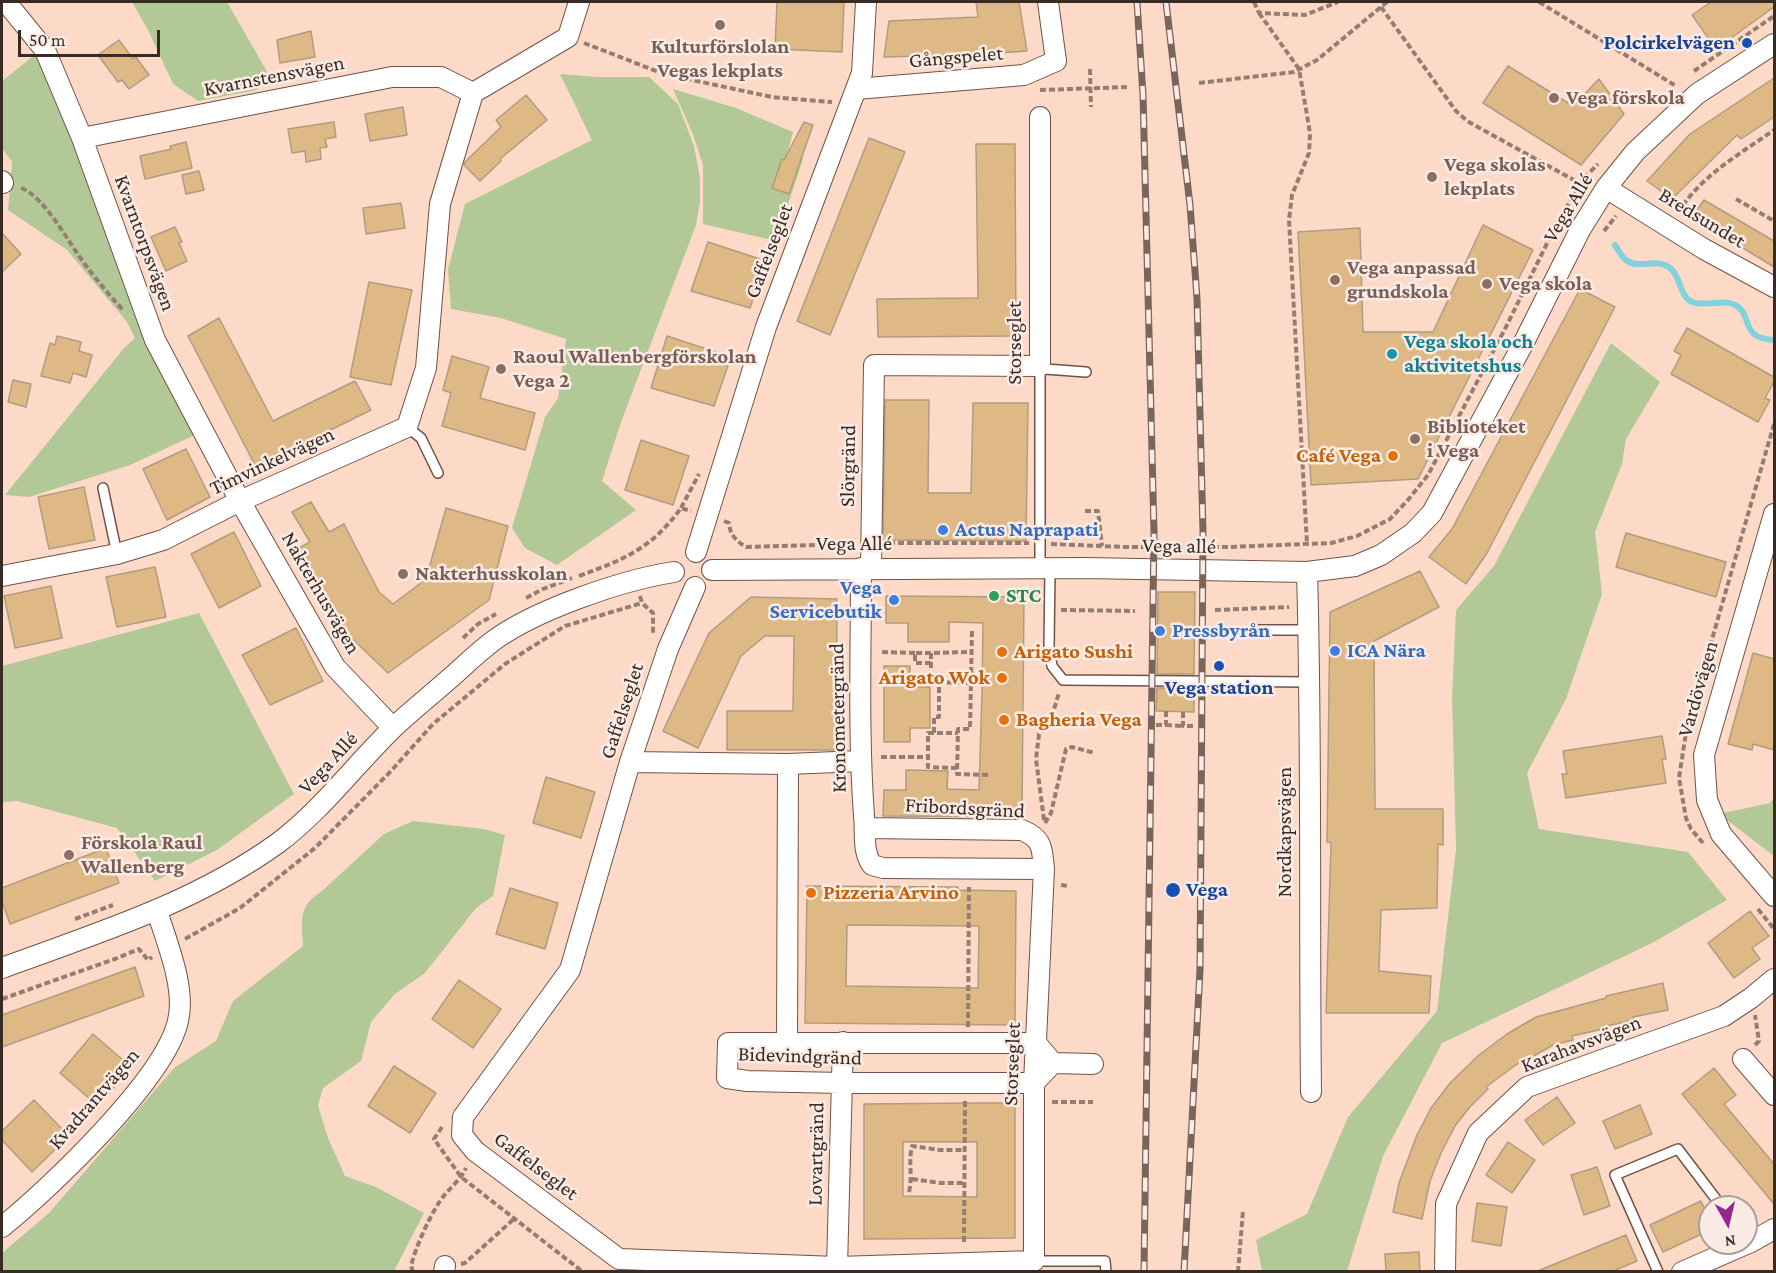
<!DOCTYPE html>
<meta charset="utf-8">
<style>
body{margin:0}
#map{position:relative;width:1776px;height:1273px;overflow:hidden;background:#fddac8;font-family:"Crimson Pro",serif}
canvas{display:block}
.frame{position:absolute;inset:0;border:3px solid #382b24;pointer-events:none}
.north{position:absolute;left:1698px;top:1195px;width:60px;height:60px;box-sizing:border-box;background:#faece5;border:2px solid #ac9f98;border-radius:50%;rotate:172deg;font-size:16px;font-weight:700;line-height:24px;text-align:center;color:#382b24}
.north::after{content:'';display:block;margin:auto;width:21px;height:27px;background:#94298c;clip-path:polygon(50% 0,100% 100%,50% 72%,0 100%)}
.scale{position:absolute;left:18px;top:30px;width:142px;height:27px;box-sizing:border-box;border:3px solid #382b24;border-top:0;padding-left:8px;font-size:18px;line-height:21px;white-space:nowrap;color:#382b24;-webkit-text-stroke:4px #faece5;paint-order:stroke}
</style>
<div id="map">
<canvas width="1776" height="1273"></canvas>
<div class="frame"></div>
<div class="north">N</div>
<div class="scale">50 m</div>
</div>
<script>
const ctx = document.querySelector('canvas').getContext('2d');
ctx.lineJoin = 'round';
function fill(path, color) {
  ctx.fillStyle = color;
  ctx.fill(path, 'evenodd');
}
function stroke(path, color, width, dash) {
  ctx.strokeStyle = color;
  ctx.lineWidth = width;
  ctx.lineCap = dash ? 'butt' : 'round';
  ctx.setLineDash(dash || []);
  ctx.stroke(path);
}
function drawText(font, color, halo, rows, align = 'center') {
  ctx.font = font + ' "Crimson Pro",serif';
  ctx.lineWidth = 5;
  ctx.setLineDash([]);
  ctx.textBaseline = 'middle';
  ctx.strokeStyle = halo;
  ctx.fillStyle = color;
  for (const [text, x, y, turn = 0] of rows) {
    ctx.save();
    ctx.translate(x, y);
    ctx.rotate((+turn || 0) * Math.PI / 180);
    ctx.textAlign = isNaN(turn) ? turn : align;
    if (halo) ctx.strokeText(text, 0, 0);
    ctx.fillText(text, 0, 0);
    ctx.restore();
  }
}
const green = new Path2D(`
 M132,2h95l42,73 -12,15 -59,11 -25,-17 -25,-54z
 M37,53l158,382 -65,30 -101,32 -24,-2 119,-147 11,-10 -8,-16 -60,-72 -59,-40 4,-48 -10,-14v-67z
 M560,74l36,3h53l29,27 16,42 6,32v24l-4,23 -75,197 -19,59 34,29 -79,55 -32,-17 -13,-20 33,-111 13,-19 8,-59 -65,-21 -50,-9 -3,-40 17,-65 127,-64z
 M673,89l63,19 57,24 -5,19 15,8 -27,82 -73,-17v-59l-11,-33z
 M1611,343l49,39 -34,57 -4,25 -27,68 7,62 -36,105 -39,74 12,56 149,23 39,48 -75,43 -210,100 -59,113 -36,115h-85l-6,-31 51,-26 41,-97 89,-106 19,-162 -4,-152 4,-87 38,-44z
 M199,613l95,181 -77,56 -62,31 -38,-53 -100,-27 -15,1v-136z
 M1774,798v58l-55,-42 51,-11z
 M413,821l71,8 21,6 -12,61 -17,12 -51,65 -30,21 -24,28 -10,39 -38,27 -5,18 10,32 17,38 31,11 48,26 -30,58h-392v-18l47,-40 125,-145 42,-27 17,-40 70,-55c-1,-26 -6,-39 19,-55l62,-57z`);
const stream = new Path2D(`
 M1615,245c3,5 7,12 11,15 13,10 31,-3 44,8 11,8 9,28 22,34 13,5 28,-3 41,2 22,9 4,34 41,36`);
const building = new Path2D(`
 M777,2h67l-2,50 -67,-3z
 M976,2h43l8,49 -44,3 -99,3 5,-36 89,-4z
 M1711,2h63v5l-58,42 -24,-34z
 M311,31l4,26 -35,6 -3,-23z
 M119,40l14,19 3,-2 13,18 -20,14 -7,-9 -4,2 -20,-27z
 M1508,66l65,40 26,-27 25,35 -43,51 -98,-62z
 M1774,78v39l-33,22 -4,-4 -65,64 -25,-18 43,-47z
 M526,95l21,25 -47,39 1,2 -21,20 -16,-16 1,-3 36,-35 -5,-7z
 M403,107l4,28 -37,6 -5,-27z
 M334,122l2,15 -11,2 2,8 -7,1 1,11 -15,3 -1,-11 -13,2 -4,-24z
 M804,122l9,3 -24,69 -17,-6 10,-29 2,1z
 M869,138l36,14 -75,183 -33,-14z
 M186,142l6,26 -47,11 -5,-23 31,-7 -1,-3z
 M976,144h39l1,192 -138,1 -1,-38 101,-1z
 M199,171l5,19 -18,4 -4,-19z
 M1704,200l70,41v26l-82,-50z
 M401,203l4,25 -39,6 -3,-26z
 M1483,225l50,25 -115,229 -107,6 -13,-253 62,-4 3,104h70z
 M175,227l7,15 -3,1 8,18 -21,10 -15,-34z
 M2,233l19,21 -19,18z
 M708,242l58,19 -16,47 -59,-17z
 M369,282l43,8 -21,95 -41,-8z
 M1580,289l35,18 -128,246 -21,31 -37,-27 23,-28z
 M219,318l54,103 82,-40 16,29 -115,57 -68,-131z
 M1687,328l87,49v5l-9,16 5,2 -12,22 -87,-48 10,-19 -7,-4z
 M57,336l24,6 -2,9 13,4 -6,22 -13,-4 -3,10 -29,-7 9,-33 5,2z
 M667,336l64,21 -17,49 -63,-18z
 M452,356l37,11 -9,31 55,15 -10,37 -83,-24 9,-33 -8,-3z
 M13,380l18,4 -5,23 -18,-5z
 M885,400h44l-1,93h43l2,-90h55l-2,138 -143,-1z
 M641,440l48,16 -16,49 -48,-15z
 M186,449l24,48 -43,23 -24,-51z
 M84,487l11,53 -46,9 -11,-52z
 M311,502l18,30 15,-8 35,68 14,12 33,-25 20,-71 62,18 -19,74 -101,73 -51,-49 -40,-75 13,-7 -18,-30z
 M234,532l27,54 -42,22 -28,-54z
 M1626,533l100,29 -10,35 -100,-30z
 M155,567l11,50 -49,10 -11,-50z
 M1420,571l19,36 -65,34 1,168h68v36l-5,-1 -1,64 -56,2 -2,61 52,5 -2,37h-103l5,-170 -4,-1 3,-230z
 M51,586l11,52 -47,10 -11,-52z
 M1158,592h37l-1,82h-37z
 M886,596l138,1 -2,220 -139,-1 1,-26h22v-20l42,1 -1,18 32,1 3,-98 1,-69 -34,-1v20h-41v-19h-22z
 M751,597l86,2 -1,151h-109v-39h66l1,-75h-29l-24,20 -43,92 -35,-17 46,-98z
 M296,628l27,53 -53,24 -28,-50z
 M1753,653l21,6v91l-21,-6 -1,6 -24,-6z
 M884,666h26v21h20v41h-20v14h-26z
 M1157,688h37v24l-38,-1z
 M1662,736l4,23h-4l4,24 -100,15 -4,-24h5l-4,-23z
 M546,777l49,15 -14,46 -48,-15z
 M106,848l13,35 -109,41 -8,-23v-13z
 M807,886l151,1v3l58,1 -1,134 -210,-2zM847,925l132,1 -1,62 -132,-2z
 M510,888l48,15 -13,46 -49,-15z
 M1750,911l19,25 -17,12 8,11 -26,19 -26,-35z
 M135,967l9,29 -142,51v-32z
 M459,980l42,29 -28,39 -41,-29z
 M1663,983l5,27 -35,7 1,3 -32,7 1,2 -31,7 1,4 -20,5 -28,16 -1,-2 -38,28 2,2 -19,19 -14,18 -14,27 -11,28 -8,38 -29,-7 6,-29 18,-48 14,-27 20,-26 28,-27 28,-21 29,-17 70,-19v-2z
 M93,1034l38,33 -33,39 -38,-33z
 M394,1066l42,27 -26,40 -42,-27z
 M1714,1068l22,27 -12,9 50,60v40l-92,-110z
 M1557,1097l18,26 -32,22 -18,-25z
 M34,1100l35,36 -37,36 -30,-32v-9z
 M977,1103h38v135l-151,1v-135zM903,1142h74v55l-74,-1z
 M1640,1105l12,29 -37,15 -12,-28z
 M1508,1142l27,18 -23,33 -26,-18z
 M1597,1167l13,39 -26,9 -13,-40z
 M1701,1201l9,19v10l-47,22 -13,-27z
 M1477,1203l30,4 -6,39 -29,-5z
 M1626,1235l11,26 -26,11h-76z
 M1419,1252l1,20h-34l-1,-18z`);
const path = new Path2D(`
 M1254,2l5,11 46,2 33,-13
 M1539,2l137,84
 M1381,7l75,104 11,10 114,63
 M1259,13l40,56 8,46 3,19 -1,19 -17,42 -3,25 18,324
 M584,43l80,31 108,23 60,5
 M1090,69l1,38
 M1694,71l80,-55
 M1199,83l95,-11 23,-12 70,-58
 M1040,90l89,-3
 M21,188c24,9 47,54 63,75 12,16 25,32 39,47
 M1736,199l38,22
 M1678,213c22,-37 62,-59 96,-83
 M1604,231l12,-15
 M681,508l18,-34
 M1085,511h13l4,35
 M724,521l5,2c1,12 7,18 17,24l109,-3
 M889,543h140
 M1051,544l75,3h102l103,-4 26,-7 33,-17 18,-19 20,-25 78,-148 52,-106 27,-44 13,-13
 M579,576c46,-17 72,-27 102,-68l10,3
 M640,596l2,7 11,10v21
 M526,598l17,-9 29,-11
 M1061,610l74,1
 M1215,610l74,-3
 M972,631l-2,98h-12l-1,45 34,1
 M463,638l15,-14 18,-10
 M882,652l33,1
 M931,663h-16v-10h16
 M971,683l-40,-1v-29l40,-1
 M1183,712v14h11
 M1156,725h10v-14
 M1166,725l17,1
 M934,733v-16h5v-35
 M881,757h47
 M957,768l-29,-1v-34h30
 M1044,820l-8,-61 3,-25 11,-12 9,-29
 M1045,823l6,-10 15,-64 6,-2 23,6
 M1703,843l-12,-14 -5,-11 -7,-40 8,-52 87,-302
 M1061,885l9,1
 M1758,909l16,20
 M75,919l38,-14
 M185,939l55,-31 75,-60 76,-77 42,-47 72,-60 60,-38 77,-23
 M2,999l113,-40 24,-10 9,11 4,-3
 M968,1027l1,-140
 M1755,1045l4,-4 -4,-26
 M1052,1102h41
 M442,1127l-8,12 27,38 122,95
 M912,1179l28,4h25
 M909,1192c4,-16 -1,-30 3,-46l28,4h25
 M964,1242l1,-141
 M461,1264l4,-1 50,-45
 M413,1272l-2,-6c5,-20 18,-48 29,-65 8,-12 20,-20 26,-33
 M1238,1272l5,-61`);
const service = new Path2D(`
 M407,427l14,11 17,35
 M103,488l14,66
 M1040,568v-202l5,3 41,3
 M1050,568l-1,80 3,18 11,14 247,2
 M1254,630h55
 M1034,1261h71l1,11
 M1658,1272l-43,-97 63,-26 44,58`);
const minor = new Path2D(`
 M6,2l39,48 37,88 73,202 85,161 95,166 58,61
 M856,89l168,-14 32,-14 -8,-59
 M473,93l95,-56 11,-35
 M82,138l310,-61h49l32,16
 M2,181l1,2
 M1606,188l98,61 70,38
 M1774,514l-70,241 3,45 14,34 53,62
 M696,552l70,-225 96,-254 4,-71
 M861,568c0,83 -3,166 3,248 2,18 -2,34 8,49l11,3 161,1
 M871,568l3,-203 166,1v-249
 M712,570l373,-2 222,4 48,-6 26,-11 32,-22 19,-20 91,-169 57,-114 26,-42 29,-36 62,-58 77,-50
 M1307,572c5,173 2,347 4,520
 M2,576l115,-22 46,-14 77,-39 167,-74 19,-59 14,-164 33,-111
 M695,587l-27,62 -38,113 -60,208 -107,147 -1,18 13,16 144,108 218,8 197,-6v-178l10,-214c-2,-21 -1,-30 -22,-39l-157,-2
 M630,762l158,2 72,-3
 M2,968c95,-35 193,-65 276,-125 44,-33 76,-77 115,-115 18,-17 37,-32 55,-48 15,-13 29,-27 45,-39 42,-31 129,-61 181,-69
 M787,1043l1,-279
 M1743,1059l31,36
 M1053,1063l-17,-20h-308l-1,35 20,3 95,2h192l19,-20 40,1
 M2,1227c47,-38 163,-148 176,-206 8,-33 -11,-78 -21,-110
 M837,1267l6,-225
 M444,1272l1,-6
 M1445,1272l1,-68 32,-71 49,-46 197,-71 27,-18 23,-19
 M1682,1272l69,-30 23,-13`);
const rail = new Path2D(`
 M1137,2l6,93 11,437 -10,740
 M1166,2l24,203 7,93 6,234 -3,438 -16,302`);
const markers = [
 [720,25,6,"#8d6e63"],
 [1747,43,6,"#1a4fb4"],
 [1554,98,6,"#8d6e63"],
 [1432,177,6,"#8d6e63"],
 [1335,280,6,"#8d6e63"],
 [1487,284,6,"#8d6e63"],
 [1392,354,6,"#0f9aa8"],
 [501,369,6,"#8d6e63"],
 [1415,439,6,"#8d6e63"],
 [1393,456,6,"#e8710a"],
 [943,530,6,"#3f7fe0"],
 [403,574,6,"#8d6e63"],
 [994,596,6,"#2e9e5b"],
 [894,600,6,"#3f7fe0"],
 [1160,631,6,"#3f7fe0"],
 [1335,651,6,"#3f7fe0"],
 [1002,652,6,"#e8710a"],
 [1219,666,6,"#1a4fb4"],
 [1002,678,6,"#e8710a"],
 [1004,720,6,"#e8710a"],
 [69,855,6,"#8d6e63"],
 [1173,890,8,"#1a4fb4"],
 [811,893,6,"#e8710a"]
];
const transitNames = [
 ["Polcirkelvägen",1735,43],
 ["Vega station",1219,688,"center"],
 ["Vega",1186,890,"left"]
];
const educationNames = [
 ["Kulturförslolan",720,47,"center"],
 ["Vegas lekplats",720,71,"center"],
 ["Vega förskola",1566,98],
 ["Vega skolas",1444,165],
 ["lekplats",1444,189],
 ["Vega anpassad",1347,268],
 ["grundskola",1347,292],
 ["Vega skola",1499,284],
 ["Raoul Wallenbergförskolan",513,357],
 ["Vega 2",513,381],
 ["Biblioteket",1427,427],
 ["i Vega",1427,451],
 ["Nakterhusskolan",415,574],
 ["Förskola Raul",81,843],
 ["Wallenberg",81,867]
];
const streetNames = [
 ["Gångspelet",956,57,-5],
 ["Kvarnstensvägen",274,76,-11],
 ["Vega Allé",1568,208,-59],
 ["Bredsundet",1702,218,31],
 ["Kvarntorpsvägen",145,243,70],
 ["Gaffelseglet",769,251,-69],
 ["Storseglet",1015,343,-90],
 ["Timvinkelvägen",272,461,-25],
 ["Slörgränd",848,466,-89],
 ["Vega Allé",854,544],
 ["Vega allé",1179,546,1],
 ["Nakterhusvägen",321,593,60],
 ["Vardövägen",1698,689,-74],
 ["Gaffelseglet",622,711,-72],
 ["Kronometergränd",838,718,-91],
 ["Vega Allé",328,763,-47],
 ["Fribordsgränd",965,808,3],
 ["Nordkapsvägen",1285,832,-90],
 ["Karahavsvägen",1581,1044,-21],
 ["Bidevindgränd",800,1056,2],
 ["Storseglet",1012,1064,-88],
 ["Kvadrantvägen",94,1099,-49],
 ["Lovartgränd",816,1154,-89],
 ["Gaffelseglet",536,1166,37]
];
const cultureNames = [
 ["Vega skola och",1404,342],
 ["aktivitetshus",1404,366]
];
const foodNames = [
 ["Café Vega",1381,456,"right"],
 ["Arigato Sushi",1014,652],
 ["Arigato Wok",990,678,"right"],
 ["Bagheria Vega",1016,720],
 ["Pizzeria Arvino",823,893]
];
const shopNames = [
 ["Actus Naprapati",955,530],
 ["Vega",882,588,"right"],
 ["Servicebutik",882,612,"right"],
 ["Pressbyrån",1172,631],
 ["ICA Nära",1347,651]
];
const leisureNames = [
 ["STC",1006,596]
];
fill(green, '#b2c896');
stroke(stream, '#81d2dc', 6);
fill(building, '#deb985');
stroke(building, '#b09c80', 1.5);
stroke(service, '#705344', 12);
stroke(minor, '#705344', 22);
stroke(path, '#957e71', 4, [6, 3]);
stroke(service, '#fff', 9);
stroke(minor, '#fff', 20);
stroke(rail, '#79655a', 7);
stroke(rail, '#faece5', 4.5, [14]);
for (const [x, y, r, color] of markers) {
  const dot = new Path2D();
  dot.arc(x, y, r, 0, 2 * Math.PI);
  ctx.fillStyle = color;
  ctx.fill(dot);
  stroke(dot, '#faece5', 2);
}
drawText('bold 21px', '#164399', '#faece5', transitNames, 'right');
drawText('bold 21px', '#785e54', '#faece5', educationNames, 'left');
drawText('21px', '#382b24', '#faece5', streetNames);
drawText('bold 21px', '#0d838f', '#faece5', cultureNames, 'left');
drawText('bold 21px', '#c56008', '#faece5', foodNames, 'left');
drawText('bold 21px', '#366cbe', '#faece5', shopNames, 'left');
drawText('bold 21px', '#27864d', '#faece5', leisureNames, 'left');
</script>
